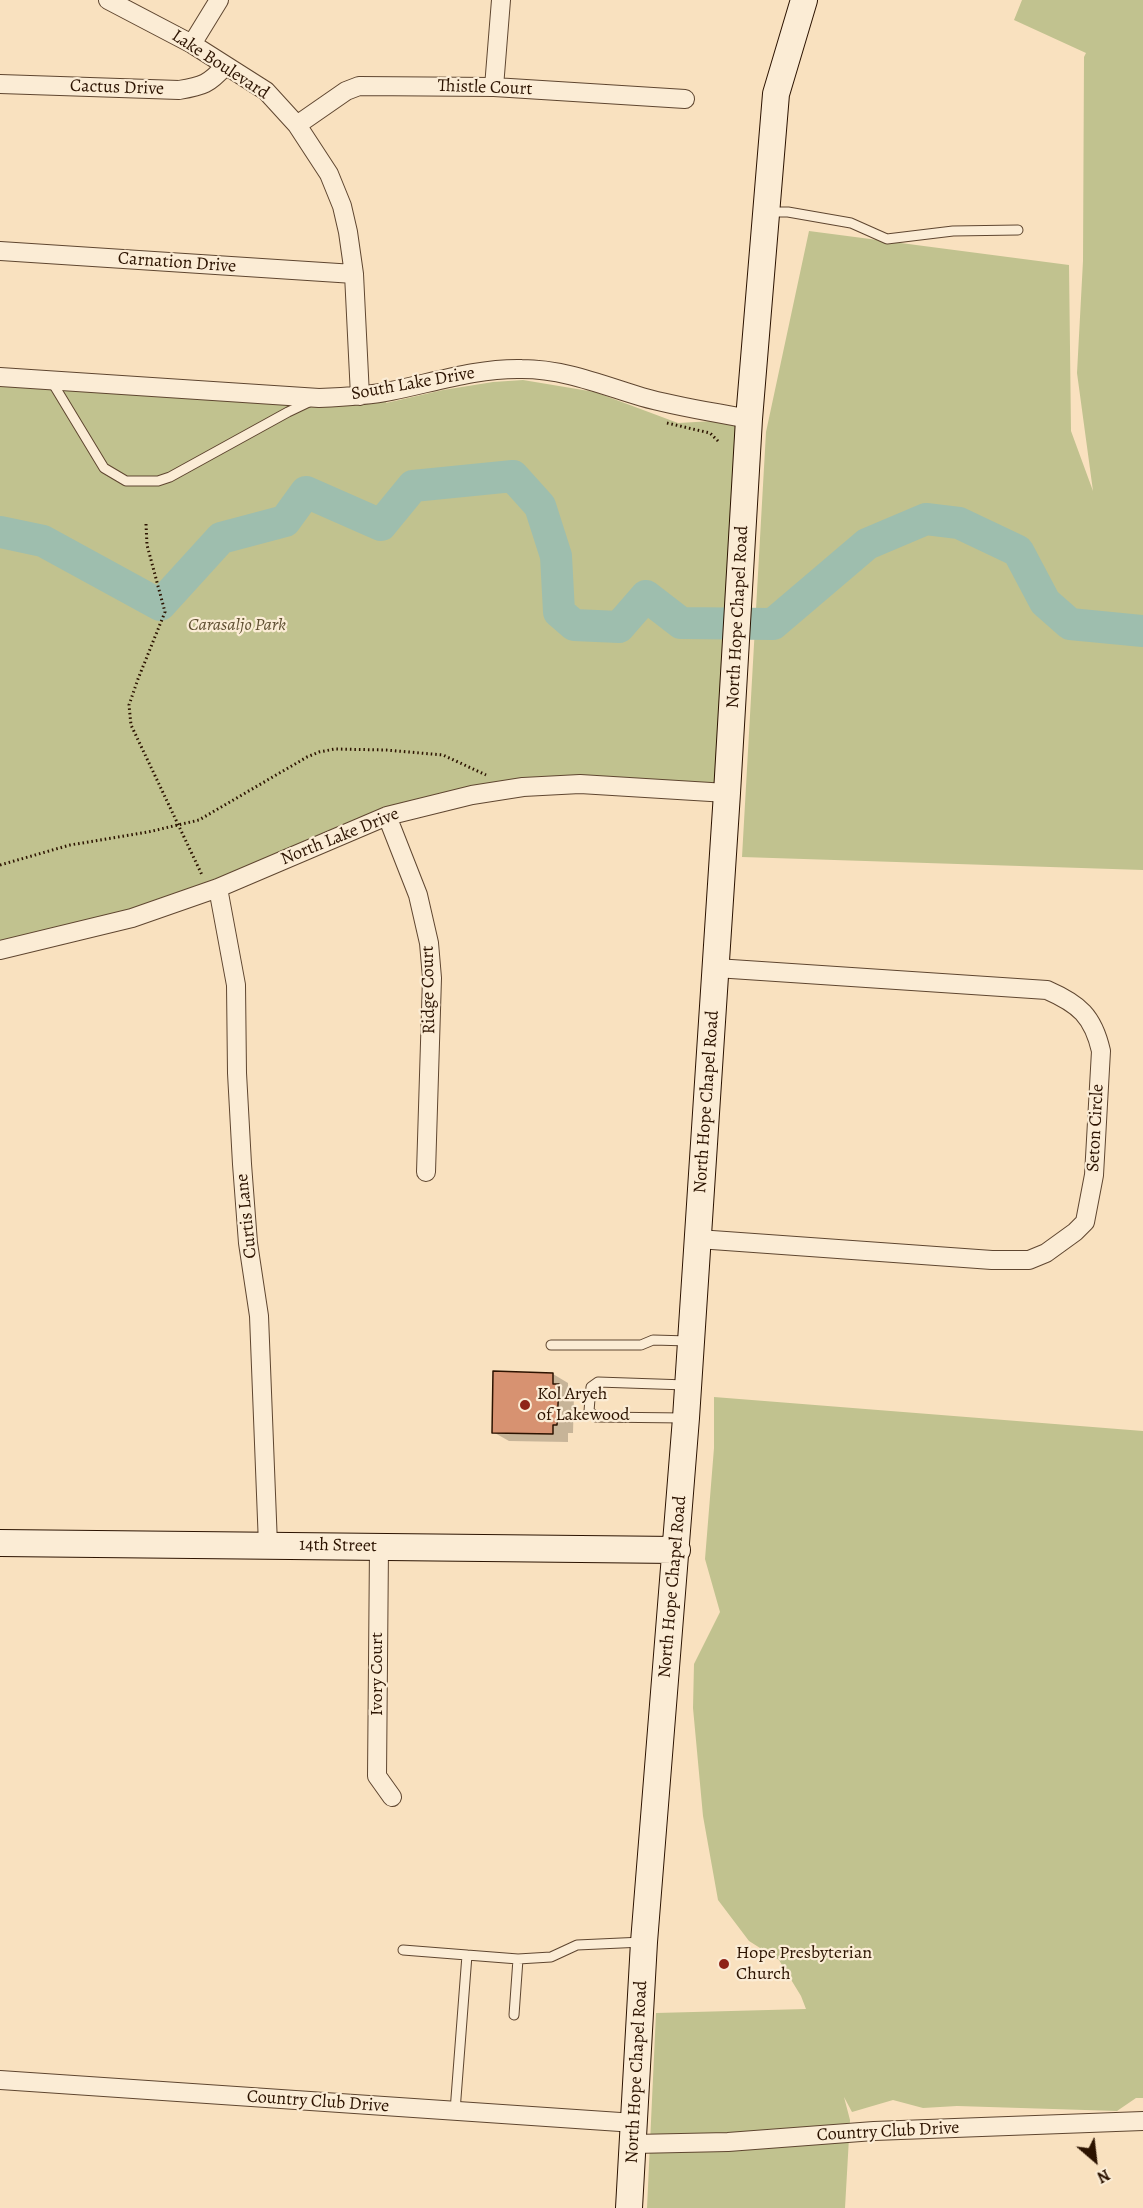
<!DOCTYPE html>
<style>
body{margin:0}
#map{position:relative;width:1143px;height:2208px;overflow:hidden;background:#f9e1bf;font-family:Alegreya,serif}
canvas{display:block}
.north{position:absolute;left:1065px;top:2130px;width:60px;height:60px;-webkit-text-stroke:4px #fbecd5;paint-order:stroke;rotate:152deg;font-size:16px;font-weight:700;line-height:24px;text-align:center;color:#2c1300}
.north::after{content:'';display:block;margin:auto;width:21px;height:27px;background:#2c1300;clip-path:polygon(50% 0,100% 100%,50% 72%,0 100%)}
</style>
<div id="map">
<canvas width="1143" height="2208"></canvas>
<div class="north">N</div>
</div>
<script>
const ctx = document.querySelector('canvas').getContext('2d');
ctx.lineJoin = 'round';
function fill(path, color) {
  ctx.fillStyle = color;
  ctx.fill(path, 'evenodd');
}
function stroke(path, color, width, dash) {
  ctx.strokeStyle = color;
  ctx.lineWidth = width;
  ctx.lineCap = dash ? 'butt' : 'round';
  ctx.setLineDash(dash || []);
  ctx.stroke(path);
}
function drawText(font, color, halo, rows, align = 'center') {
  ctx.font = font + ' Alegreya,serif';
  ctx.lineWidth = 4.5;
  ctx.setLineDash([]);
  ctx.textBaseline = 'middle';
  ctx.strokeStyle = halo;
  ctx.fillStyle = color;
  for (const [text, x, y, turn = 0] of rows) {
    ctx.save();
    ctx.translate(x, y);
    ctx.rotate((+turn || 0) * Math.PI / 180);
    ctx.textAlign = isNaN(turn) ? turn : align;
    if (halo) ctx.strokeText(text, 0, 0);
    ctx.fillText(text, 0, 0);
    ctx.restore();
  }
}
const green = new Path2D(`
 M1022,0h121v870l-401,-13 24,-425 43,-201 260,34 2,166 22,60 -16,-118 6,-112 1,-204 2,-4 -72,-33z
 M0,378l72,5 319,8 -5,12 57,-13 50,-8 30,-2 72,12 83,31 71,-4 -22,374 -147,-9 -193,32 -169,72 -218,62z
 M714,1397l429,34v667h-7l-19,13 -160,-5 -34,2 -30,-8 -41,12 -8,-15 6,23 -5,88h-198l9,-195 150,-4 -5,-13 -22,-36 -30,-19 -31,-41 -15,-84 -10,-108 1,-44 26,-52 -15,-53 9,-111z`);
const shadow = new Path2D(`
 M553,1374l15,9v8l6,3 -1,39h-5v9l-59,-1 -16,-9z`);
const river = new Path2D(`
 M0,532l43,9 117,64 61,-67 64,-17 21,-29 75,33 32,-39 100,-10 27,30 16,50 3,56 15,13 45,2 27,-31 35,27 92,1 94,-80 59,-25 33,4 59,28 27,51 25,22 73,7`);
const building = new Path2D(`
 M493,1371l60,2v11h6l-2,41h-4v9l-61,-1z`);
const path = new Path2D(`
 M667,423l43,10 9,9
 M146,524l1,21 18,67 -27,67 -9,26 2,20 71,150
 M0,865l70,-20 78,-13 51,-12 108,-63 12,-5 16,-3 51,1 57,5 43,20`);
const lane = new Path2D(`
 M769,212h19l63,11 36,16 66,-8 65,-1
 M52,382l52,86 22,13h32l12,-4 118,-65 23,-11
 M551,1345h90l12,-5 36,1
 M684,1418l-88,-1 -7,-6 2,-24 7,-5 88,3
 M403,1950l115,9 33,-2 26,-12 66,-3
 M514,2015l4,-56
 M455,2111l12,-156`);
const street = new Path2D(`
 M108,0l84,44 74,47 31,34 32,49 13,32 6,26 6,42 6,122
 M192,44l27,-44
 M0,84l179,6c24,-4 30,-6 46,-24
 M494,87l7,-87
 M297,125l49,-34 13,-5 135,1 191,12
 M0,251l354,23
 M0,377l319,21c24,-1 48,-2 72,-7 44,-9 86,-23 131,-22 42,0 80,16 120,28 35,10 71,15 107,22
 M387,816l31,79 11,48 3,35 -6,194
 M218,888l18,97 1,88 5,91 6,79 11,73 9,229
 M0,950l132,-32 86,-30 169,-72 85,-21 51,-8 57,-3 147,9
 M698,1239l294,21h37l17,-7 29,-21 10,-10 9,-47 7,-124c-8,-35 -22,-47 -54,-61l-331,-22
 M379,1547l-2,229 15,21
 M0,2080l635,43
 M634,2144l94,-2 146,-11 269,-10`);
const secondary = new Path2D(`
 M0,1543l677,7
 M629,2208l15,-266 42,-524 41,-625 22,-374 27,-325 28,-94`);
const markers = [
 [525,1405,6,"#8f2418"],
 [724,1964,6,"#8f2418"]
];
const streetNames = [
 ["Lake Boulevard",220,65,33],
 ["Cactus Drive",117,88,2],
 ["Thistle Court",485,88,2],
 ["Carnation Drive",177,263,4],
 ["South Lake Drive",413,384,-10],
 ["North Hope Chapel Road",738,617,-87],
 ["North Lake Drive",340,837,-22],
 ["Ridge Court",429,990,-91],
 ["North Hope Chapel Road",707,1102,-86],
 ["Seton Circle",1096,1128,-87],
 ["Curtis Lane",247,1216,-96],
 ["14th Street",338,1546,1],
 ["North Hope Chapel Road",673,1587,-85],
 ["Ivory Court",378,1674,-90],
 ["North Hope Chapel Road",637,2072,-87],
 ["Country Club Drive",318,2102,4],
 ["Country Club Drive",888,2132,-3]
];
const parkNames = [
 ["Carasaljo Park",237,626]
];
const poiNames = [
 ["Kol Aryeh",537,1395],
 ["of Lakewood",537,1416],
 ["Hope Presbyterian",736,1954],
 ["Church",736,1975]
];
fill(green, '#c1c28f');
fill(shadow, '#0003');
stroke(river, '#9ebeae', 32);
fill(building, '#d79271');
stroke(building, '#2c1300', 1.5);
stroke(lane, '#5f4630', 11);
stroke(street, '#5f4630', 20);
stroke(secondary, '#2c1300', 28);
stroke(path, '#2c1300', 3, [1.5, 3]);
stroke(lane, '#fbecd5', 9);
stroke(street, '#fbecd5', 18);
stroke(secondary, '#fbecd5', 26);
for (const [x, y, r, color] of markers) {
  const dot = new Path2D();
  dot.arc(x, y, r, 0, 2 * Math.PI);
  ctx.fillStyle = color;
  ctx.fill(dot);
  stroke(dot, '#fbecd5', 2);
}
drawText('18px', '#2c1300', '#fbecd5', streetNames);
drawText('italic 18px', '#605032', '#fbecd5', parkNames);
drawText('18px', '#2c1300', '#fbecd5', poiNames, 'left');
</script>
